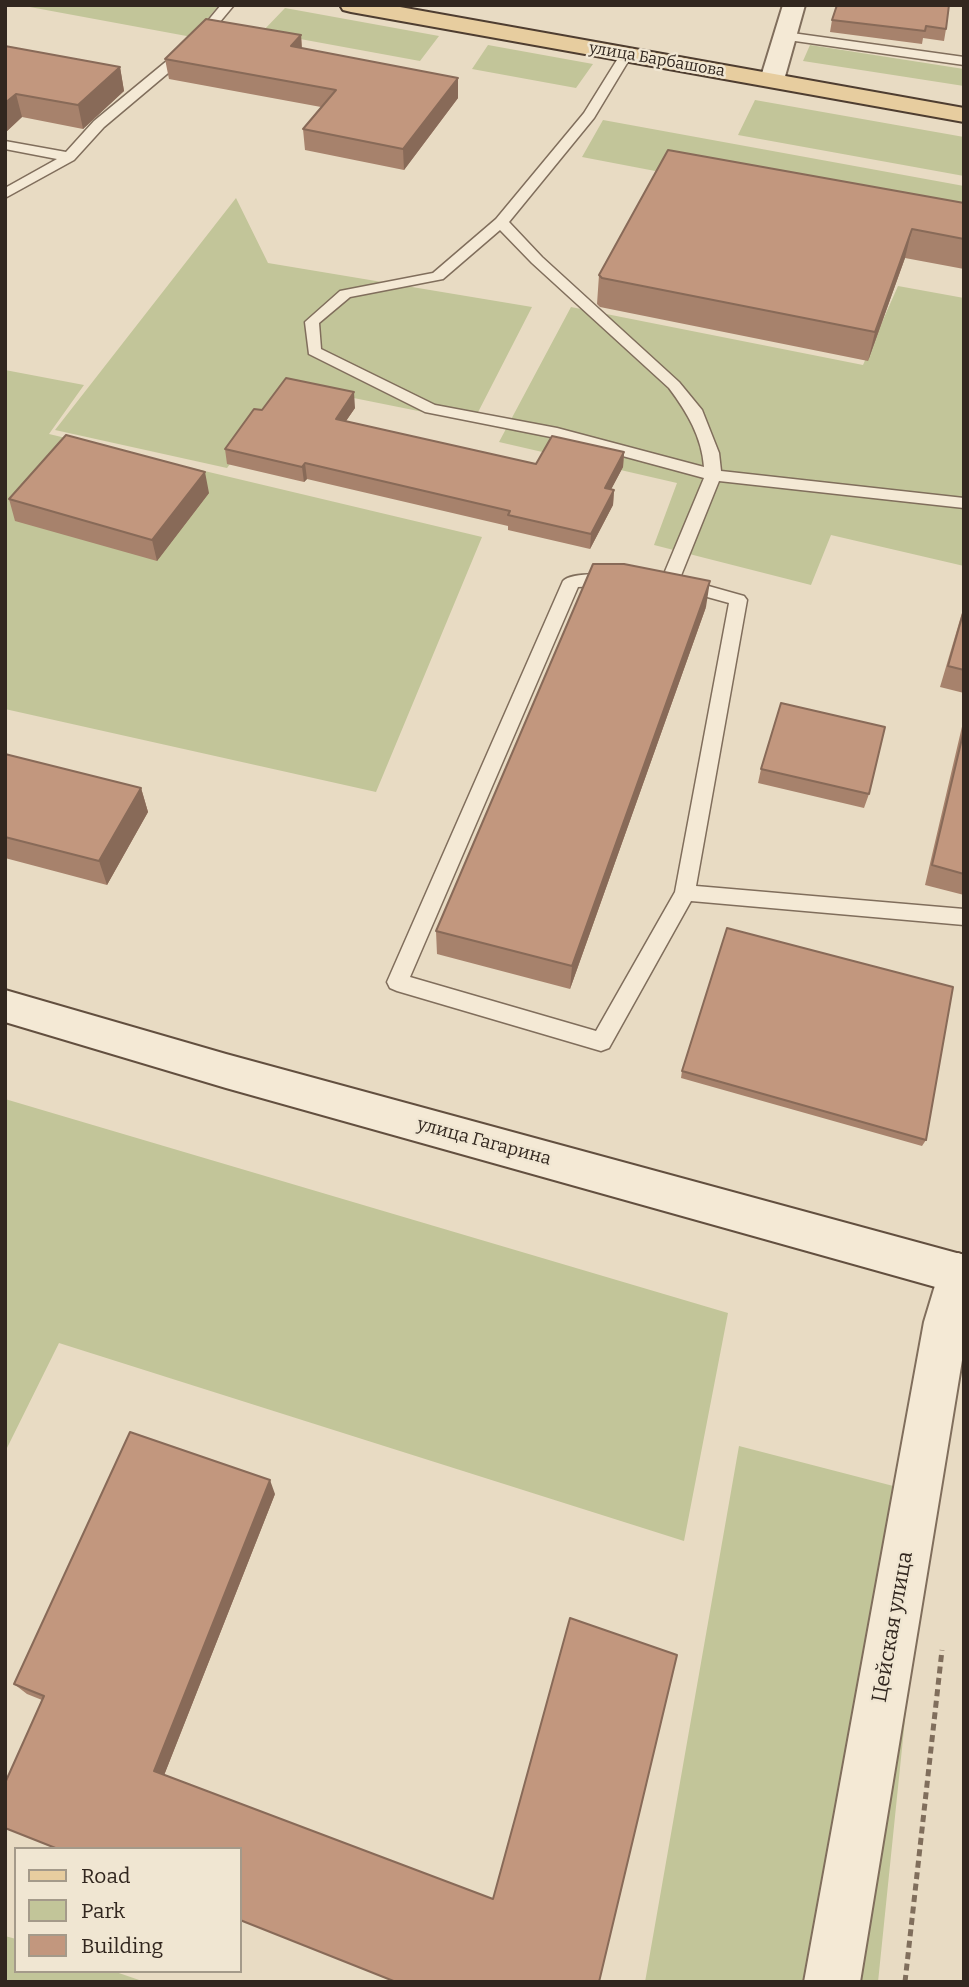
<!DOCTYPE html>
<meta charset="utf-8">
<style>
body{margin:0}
#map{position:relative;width:969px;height:1987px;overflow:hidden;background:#e8dbc3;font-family:Bitter,serif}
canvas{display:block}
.frame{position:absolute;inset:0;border:7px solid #32271f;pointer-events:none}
.legend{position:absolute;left:14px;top:1847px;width:228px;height:126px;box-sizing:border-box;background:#f0e6d2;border:2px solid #a49a8a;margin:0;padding:9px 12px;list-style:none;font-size:21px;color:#32271f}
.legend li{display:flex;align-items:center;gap:14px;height:35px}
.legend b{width:35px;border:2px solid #a49a8a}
</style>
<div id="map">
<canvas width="969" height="1987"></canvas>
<div class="frame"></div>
<ul class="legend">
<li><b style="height:9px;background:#e7cd9f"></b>Road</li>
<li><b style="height:19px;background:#c2c599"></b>Park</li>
<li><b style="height:19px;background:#c2977e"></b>Building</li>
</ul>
</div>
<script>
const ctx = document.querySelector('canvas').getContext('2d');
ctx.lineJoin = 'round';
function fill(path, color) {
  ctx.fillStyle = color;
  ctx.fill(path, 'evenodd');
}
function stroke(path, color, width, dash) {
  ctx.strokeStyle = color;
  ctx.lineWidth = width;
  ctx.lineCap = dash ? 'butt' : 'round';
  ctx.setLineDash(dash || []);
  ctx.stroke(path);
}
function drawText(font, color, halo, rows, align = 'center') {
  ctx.font = font + ' Bitter,serif';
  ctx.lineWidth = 5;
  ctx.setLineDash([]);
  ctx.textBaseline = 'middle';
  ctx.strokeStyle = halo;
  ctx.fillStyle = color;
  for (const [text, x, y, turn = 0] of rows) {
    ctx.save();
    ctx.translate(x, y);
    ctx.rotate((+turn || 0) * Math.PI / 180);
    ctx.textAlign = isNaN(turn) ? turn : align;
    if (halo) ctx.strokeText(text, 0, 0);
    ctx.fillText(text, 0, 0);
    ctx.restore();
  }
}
const green = new Path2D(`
 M19,5h200l-27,32z
 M285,8l154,28 -19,25 -158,-29z
 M488,45l105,19 -17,24 -104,-19z
 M810,45l154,24v17l-161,-25z
 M755,100l209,37v39l-226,-41z
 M603,120l361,66v44l-382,-73z
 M236,198l32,65 264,44 -59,115 -184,-37 -62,83 -172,-38z
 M898,286l66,12v268l-133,-31 -20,50 -157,-40 23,-62 -178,-41 72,-135 292,58z
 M5,370l79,15 -35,49 433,103 -106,255 -371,-83z
 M5,1099l723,214 -44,228 -625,-198 -54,109z
 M739,1446l189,49 -50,487h-233z
 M5,1936l11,3v32h97l32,11h-140z`);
const path = new Path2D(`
 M905,1982l37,-332`);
const lane = new Path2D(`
 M221,5h13l-35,42 -95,80 -30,33 -69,38v-10l52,-29 -52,-10v-8l61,11 28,-31 97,-80z
 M785,32l179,25v8l-183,-26v-6z
 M626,51l6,4 -38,63 -85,104 33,35 137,125 23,28 17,43 2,18 243,27v10l-245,-27 -39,97 64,18 3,4 -51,286 268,23v16l-273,-24 -82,147 -8,3 -204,-60 -7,-3 -3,-6 176,-401c8,-9 53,-9 61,0l-3,4 -43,2 -168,390 186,54 79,-139 54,-289 -65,-18 -3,-4 43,-103 -148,-40 -131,-26 -116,-58 -4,-32 35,-31 93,-18 63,-54 88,-106 36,-58zM500,230l32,33 137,125c18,24 33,49 35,79l-147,-39 -122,-23 -114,-56 -2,-26 31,-26 93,-18z`);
const street = new Path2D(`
 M783,5h22l-21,75 -4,5h-16l-4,-5z
 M958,1253l6,2v93l-104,634h-56l120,-660 19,-63z`);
const secondary = new Path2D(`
 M5,990l221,64 738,201v40l-738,-207 -221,-66z`);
const primary = new Path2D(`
 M340,5h49l575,103v14l-613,-110 -8,-2z`);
const wall = new Path2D(`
 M837,5l109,24 -2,12 -21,-3 -1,6 -92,-12 2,-12z
 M301,35l1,13 156,50 -54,72 -99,-20 -2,-21 18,-22 -152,-28 -4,-20z
 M5,46l115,21 4,24 -41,38 -61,-12 -17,16z
 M964,203v66l-59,-11 -37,103 -268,-54 -3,-3 2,-29z
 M355,408l-9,13 190,43 88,-12 -1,15 -12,22 3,1 -1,15 -23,44 -82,-19v-4l-201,-47 -3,3 -77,-18 -2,-15 37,-39z
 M209,493l-52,68 -142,-40 -6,-22z
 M964,606v87l-24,-6z
 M706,607l-136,382 -133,-35 -1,-23z
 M964,718v177l-39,-10z
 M5,754l136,34 7,24 -41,73 -102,-27z
 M761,769l108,25 -5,14 -106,-25z
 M682,1071l244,69 -4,6 -241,-68z
 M275,1494l-111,281 435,207h-204l-353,-282 -15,-6 -13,-10z`);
const shadedWall = new Path2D(`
 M301,35l1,21 -11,-10z
 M120,67l4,24 -41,38 -5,-24z
 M458,78v20l-54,72 -1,-21z
 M16,94l6,23 -17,16v-30z
 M912,229l-7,29 -37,103 7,-29z
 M354,392l1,16 -18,26 -1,-15z
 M624,452l-1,15 -19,36 1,-15z
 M305,463l2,16 -3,3 -2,-15z
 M205,472l4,21 -52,68 -5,-21z
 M614,490l-1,15 -23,44 1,-15z
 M710,581l-4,26 -136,382 2,-23z
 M141,788l7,24 -41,73 -8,-24z
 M270,1480l5,14 -112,284 -9,-7z`);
const building = new Path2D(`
 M837,5h112l-3,24 -20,-3 -1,5 -93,-11z
 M206,19l95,16 -10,11 167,32 -55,71 -100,-20 33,-39 -171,-31z
 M5,46l115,21 -42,38 -62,-11 -11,9z
 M668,150l296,53v36l-52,-10 -37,103 -273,-54 -3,-3z
 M286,378l68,14 -18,27 200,45 16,-28 72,16 -19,36 9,2 -23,44 -83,-19 2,-4 -205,-48 -3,4 -77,-18 29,-40 8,1z
 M66,435l139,37 -53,68 -143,-41z
 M593,564h31l86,17 -138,385 -136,-35z
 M964,610v60l-16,-4z
 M781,703l104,24 -16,67 -108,-25z
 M964,730v144l-32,-9z
 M5,754l136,34 -42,73 -94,-24z
 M727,928l226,59 -27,153 -244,-69z
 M130,1432l140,48 -116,291 339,128 77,-281 107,37 -78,327h-203l-156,-62v-71h-182l-53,-21v-45l39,-87 -30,-12z`);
const farStreetnames = [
 ["улица Барбашова",657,60,10]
];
const streetNames = [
 ["улица Гагарина",484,1142,15]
];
const nearStreetnames = [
 ["Цейская улица",893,1627,-80]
];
fill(green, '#c2c599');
stroke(lane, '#806e5c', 3);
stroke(street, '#806e5c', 4);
stroke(secondary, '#624f3f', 4);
stroke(primary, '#4e3d30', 4);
stroke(path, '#806e5c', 5, [7, 4.5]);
fill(lane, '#f4e9d5');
fill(street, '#f4e9d5');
fill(secondary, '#f4e9d5');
fill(primary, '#e7cd9f');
fill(wall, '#a7826c');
fill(shadedWall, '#886a58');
fill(building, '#c2977e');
stroke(building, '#886a58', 2);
drawText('16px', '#32271f', '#f0e6d2', farStreetnames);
drawText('18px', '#32271f', '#f0e6d2', streetNames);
drawText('21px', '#32271f', '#f0e6d2', nearStreetnames);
</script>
